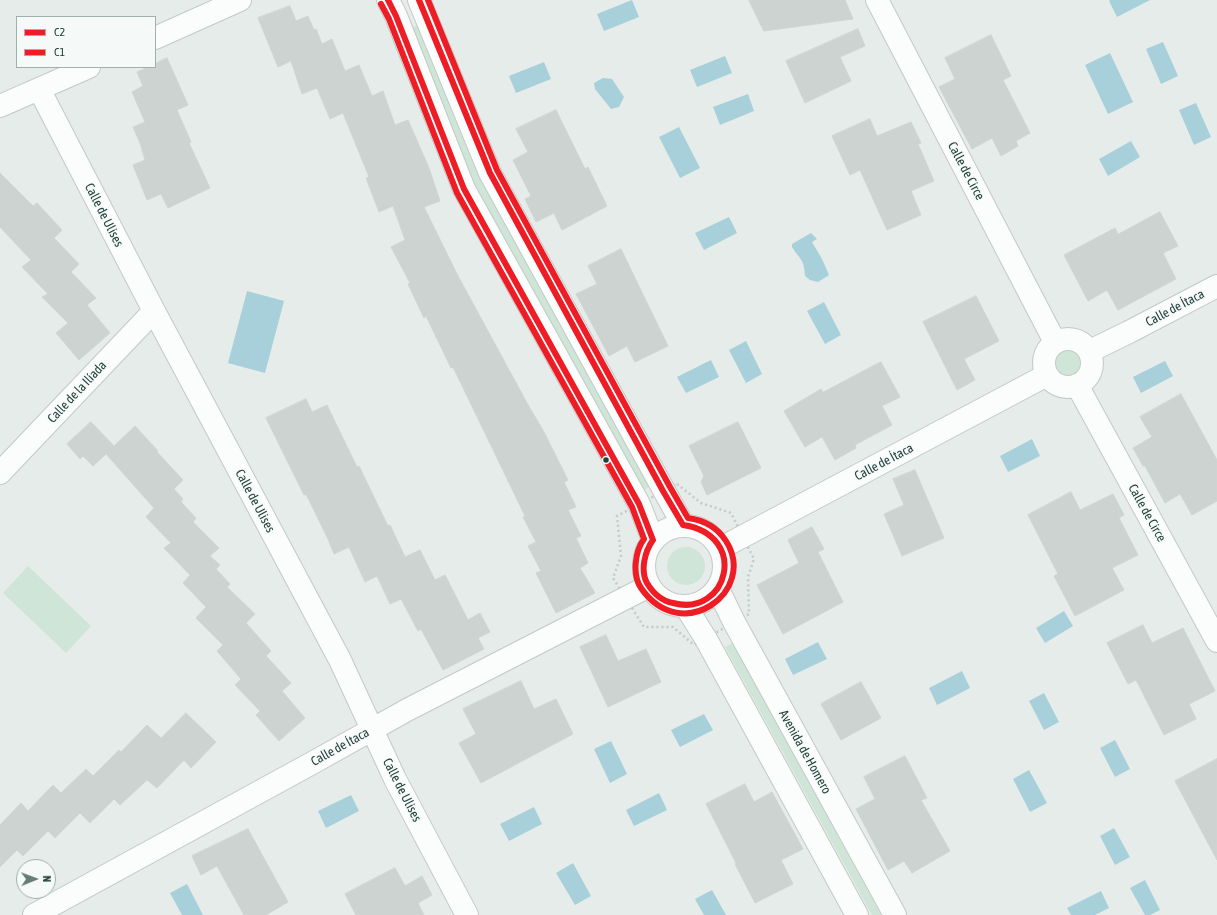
<!DOCTYPE html>
<meta charset="utf-8">
<style>
body{margin:0}
#map{position:relative;width:1217px;height:915px;overflow:hidden;background:#e6ece9;font-family:"Asap Condensed",sans-serif}
canvas{display:block}
.legend{position:absolute;left:16px;top:16px;width:140px;height:52px;box-sizing:border-box;background:#f5faf8;border:1px solid #a1b0ac;margin:0;padding:5px 7px;list-style:none;font-size:12px;color:#23403a}
.legend li{display:flex;align-items:center;gap:8px;height:20px}
.legend b{width:20px;border:1px solid #a1b0ac}
.north{position:absolute;left:16px;top:859px;width:40px;height:40px;box-sizing:border-box;background:#f5faf8;border:1px solid #a1b0ac;border-radius:50%;rotate:89deg;font-size:11px;font-weight:700;line-height:16px;text-align:center;color:#23403a}
.north::after{content:'';display:block;margin:auto;width:14px;height:18px;background:#677c77;clip-path:polygon(50% 0,100% 100%,50% 72%,0 100%)}
</style>
<div id="map">
<canvas width="1217" height="915"></canvas>
<ul class="legend">
<li><b style="height:5px;background:#ee1c25"></b>C2</li>
<li><b style="height:5px;background:#ee1c25"></b>C1</li>
</ul>
<div class="north">N</div>
</div>
<script>
const ctx = document.querySelector('canvas').getContext('2d');
ctx.lineJoin = 'round';
function fill(path, color) {
  ctx.fillStyle = color;
  ctx.fill(path, 'evenodd');
}
function stroke(path, color, width, dash) {
  ctx.strokeStyle = color;
  ctx.lineWidth = width;
  ctx.lineCap = dash ? 'butt' : 'round';
  ctx.setLineDash(dash || []);
  ctx.stroke(path);
}
function drawText(font, color, halo, rows, align = 'center') {
  ctx.font = font + ' "Asap Condensed",sans-serif';
  ctx.lineWidth = 3;
  ctx.setLineDash([]);
  ctx.textBaseline = 'middle';
  ctx.strokeStyle = halo;
  ctx.fillStyle = color;
  for (const [text, x, y, turn = 0] of rows) {
    ctx.save();
    ctx.translate(x, y);
    ctx.rotate((+turn || 0) * Math.PI / 180);
    ctx.textAlign = isNaN(turn) ? turn : align;
    if (halo) ctx.strokeText(text, 0, 0);
    ctx.fillText(text, 0, 0);
    ctx.restore();
  }
}
const green = new Path2D(`
 M418,25l235,460 -12,7 -170,-303 -63,-160z
 M1052 363a14 14 0 1 1 28 0a14 14 0 1 1-28 0Z
 M667 566a19 19 0 1 1 38 0a19 19 0 1 1-38 0Z
 M28,566l63,60 -25,27 -63,-60z
 M733,643l148,272h-9l-147,-268z`);
const water = new Path2D(`
 M632,0l7,17 -35,14 -7,-17z
 M1110,0h40l-33,17 -8,-16z
 M1163,42l15,34 -17,8 -15,-35z
 M1110,53l23,49 -25,12 -23,-49z
 M725,56l7,17 -35,14 -7,-17z
 M544,62l7,17 -35,14 -7,-17z
 M603,78l9,1 12,18 -5,10 -8,2 -16,-20 -1,-6z
 M748,94l6,17 -34,14 -7,-18z
 M1196,103l15,34 -17,8 -15,-35z
 M679,127l21,41 -20,10 -21,-41z
 M1131,141l9,16 -32,19 -9,-17z
 M729,217l8,16 -33,17 -9,-17z
 M811,233l6,6 -5,3 10,17 7,16 -11,7 -8,-2 -5,-4c-1,-18 -5,-16 -13,-29v-3z
 M247,291l37,10 -19,72 -37,-10z
 M824,302l17,33 -16,9 -18,-33z
 M746,341l16,33 -16,9 -17,-33z
 M711,360l8,17 -33,16 -9,-16z
 M1165,361l8,15 -32,17 -8,-16z
 M1032,439l8,17 -32,16 -8,-16z
 M1064,611l9,15 -28,17 -9,-15z
 M818,642l9,17 -34,16 -8,-16z
 M962,671l8,17 -33,17 -8,-17z
 M1044,693l15,29 -15,8 -15,-29z
 M704,714l9,16 -33,17 -9,-17z
 M1115,740l15,29 -15,8 -15,-29z
 M611,741l16,33 -17,9 -16,-34z
 M1029,770l18,33 -17,9 -17,-33z
 M659,793l8,17 -33,16 -8,-16z
 M351,795l8,16 -33,17 -8,-17z
 M534,807l8,17 -33,17 -9,-17z
 M1114,828l16,29 -15,8 -15,-29z
 M573,863l18,33 -16,9 -19,-32z
 M1145,880l15,30 -10,5h-5l-15,-27z
 M187,884l16,31h-21l-12,-22z
 M712,890l14,25h-22l-9,-16z
 M1101,891l8,17 -14,7h-24l-4,-7z`);
const building = new Path2D(`
 M749,0h96l8,19 -89,12z
 M290,6l6,15 12,-5 6,14 2,-1 6,15 10,-5 13,32 14,-6 13,31 11,-5 12,34 13,-5 21,48 11,33 -16,6 33,67 70,129 17,29 24,48 -4,2 12,25 -8,3 13,26 -5,2 12,25 -8,5 15,25 -39,20 -20,-40 5,-2 -13,-25 8,-4 -13,-25 2,-1 -72,-149 -2,1 -25,-52 -2,2 -16,-34 2,-1 -19,-36 14,-7 -12,-34 -14,6 -13,-34 3,-1 -26,-64 -13,6 -13,-31 -15,6 -11,-33 -13,6 -20,-49z
 M858,29l7,17 -25,11 11,24 -46,22 -19,-42z
 M991,35l20,41 -8,4 27,53 -14,8 2,5 -17,10 -9,-18 -20,11 -33,-62 16,-8 -10,-21z
 M167,58l21,47 -11,5 14,32 -2,1 21,45 -42,20 -7,-14 -14,6 -14,-35 12,-5 -5,-17 -7,-16 12,-5 -13,-30 11,-6 -6,-14 11,-5h7v-3z
 M556,110l29,59 3,-2 19,39 -45,24 -8,-17 -18,9 -11,-23 6,-3 -18,-36 15,-8 -12,-23z
 M870,119l7,17 34,-14 10,21 -3,1 16,37 -23,10 10,24 -34,15 -27,-60 -10,5 -18,-39z
 M0,173l33,33 4,-3 25,27 -8,8 25,26 -8,8 25,26 -9,7 23,28 -31,27 -23,-27 12,-10 -26,-26 6,-3 -26,-27 9,-7 -31,-33z
 M1160,212l18,34 -15,7 13,26 -58,31 -11,-20 -19,11 -24,-46 51,-27 3,6z
 M621,249l47,97 -33,16 -8,-16 -18,10 -33,-62 21,-10 -9,-18z
 M976,296l23,45 -35,18 11,21 -18,10 -34,-68z
 M881,362l19,35 -18,9 10,19 -37,20 1,3 -21,12 -13,-23 -17,10 -21,-36 37,-22 2,3z
 M1181,394l36,66v41l-25,14 -12,-21 -15,9 -20,-37h-2l-10,-18 19,-11 -12,-20z
 M306,399l6,13 15,-7 30,62 2,-1 29,60 2,-1 15,32 15,-7 15,30 10,-5 23,45 12,-7 10,19 -12,6 6,11 -41,21 -22,-41 -3,2 -17,-32 -11,5 -13,-28 -12,6 -16,-35 -15,7 -6,-15 -22,-45 -2,1 -38,-77z
 M91,422l23,24 -1,1 22,-21 23,25 -1,1 26,28 -9,9 9,10 -2,3 15,16 -3,4 26,26 -9,8 10,9 -4,4 14,15 -3,3 28,27 -9,9 25,28 -5,5 25,27 -9,8 23,27 -26,23 -23,-26 4,-4 -25,-26 6,-6 -24,-28 6,-6 -27,-27 10,-11 -23,-24 7,-8 -26,-27 7,-5 -25,-26 8,-9 -48,-54 -13,12 -10,-10 -3,3 -13,-15z
 M738,422l23,46 -54,27 -6,-13 3,-6 -15,-30z
 M915,470l29,68 -42,18 -18,-42 20,-9 -11,-26z
 M1071,492l9,18 33,-16 11,21 -5,3 19,37 -26,13 12,22 -49,26 -21,-40 4,-2 -30,-59z
 M812,527l12,22 -6,3 25,50 -60,32 -26,-49 42,-22 -11,-23z
 M1143,625l9,18 31,-15 32,63 -26,13 7,15 -32,16 -28,-55 -8,4 -21,-41z
 M606,635l12,26 28,-12 15,33 -53,25 -28,-60z
 M521,681l13,28 22,-10 17,35 -92,49 -22,-40 17,-9 -13,-25z
 M861,682l20,36 -40,22 -20,-36z
 M186,713l30,29 -25,26 -7,-8 -27,28 -10,-8 -27,25 -6,-6 -24,24 -10,-10 -25,25 -7,-7 -25,25 -6,-6 -17,17v-42l21,-22 7,8 25,-26 8,8 25,-24 7,7 26,-26 2,2 26,-27 14,13z
 M905,756l22,42 -6,2 29,51 -38,22 -8,-12 -16,9 -32,-61 19,-10 -11,-22z
 M1217,759v101l-42,-79z
 M745,784l9,18 18,-10 31,57 -22,11 12,24 -38,19 -20,-39 1,-1 -30,-59z
 M248,829l40,73 -22,13h-22l-27,-49 -16,9 -9,-19z
 M395,868l10,18 17,-10 10,19 -14,8 6,12h-68l-11,-21z`);
const path = new Path2D(`
 M677,484l24,19 30,10 23,46 -6,18 1,37 -55,31 -21,-18h-29l-31,-49 8,-22 -4,-40z`);
const minor = new Path2D(`
 M388,0l8,16 68,173 175,315 14,36
 M419,0l71,173 193,352
 M877,0l178,342
 M155,38l85,-38
 M39,89l115,222 186,349 55,119 72,136
 M0,106l89,-39
 M1044 363a24 24 0 1 1 48 0a24 24 0 1 1-48 0Z
 M1090,351l39,-19 88,-46
 M1077,385l140,256
 M0,473l154,-162
 M644 566a40 40 0 1 1 80 0a40 40 0 1 1-80 0Z
 M721,548l326,-173
 M718,589l16,33 161,293
 M686,607l20,32 151,276
 M34,915l280,-153 93,-52 242,-124`);
const bus1 = new Path2D(`
 M388,0l8,16 68,173 175,315 14,36c-8,11 -13,30 -6,43 6,10 15,18 26,20 55,15 77,-68 10,-78l-20,-34 -173,-318 -71,-173`);
const bus2 = new Path2D(`
 M381,4l8,15 68,174 175,314 12,32c-9,12 -12,36 -3,49 41,59 117,3 85,-47 -9,-14 -23,-21 -38,-23l-18,-31 -173,-317 -69,-170`);
const markers = [
 [606,460,3.5,"#23403a"]
];
const streetNames = [
 ["Calle de Circe",966,171,62],
 ["Calle de Ulises",104,215,63],
 ["Calle de Ítaca",1175,308,-28],
 ["Calle de la Ilíada",77,392,-47],
 ["Calle de Ítaca",884,462,-28],
 ["Calle de Ulises",255,501,62],
 ["Calle de Circe",1147,513,61],
 ["Calle de Ítaca",340,747,-29],
 ["Avenida de Homero",805,752,61],
 ["Calle de Ulises",402,790,63]
];
fill(green, '#cfe5d7');
fill(water, '#a7d0da');
fill(building, '#cdd3d1');
stroke(building, '#cfd5d2', 1);
stroke(minor, '#c3c9c6', 24);
stroke(path, '#c2cbc9', 2.5, [2, 3]);
stroke(minor, '#fbfcfc', 22);
stroke(bus1, '#ee1c25', 6);
stroke(bus2, '#ee1c25', 6);
for (const [x, y, r, color] of markers) {
  const dot = new Path2D();
  dot.arc(x, y, r, 0, 2 * Math.PI);
  ctx.fillStyle = color;
  ctx.fill(dot);
  stroke(dot, '#f5faf8', 1.5);
}
drawText('13px', '#23403a', '#f5faf8', streetNames);
</script>
